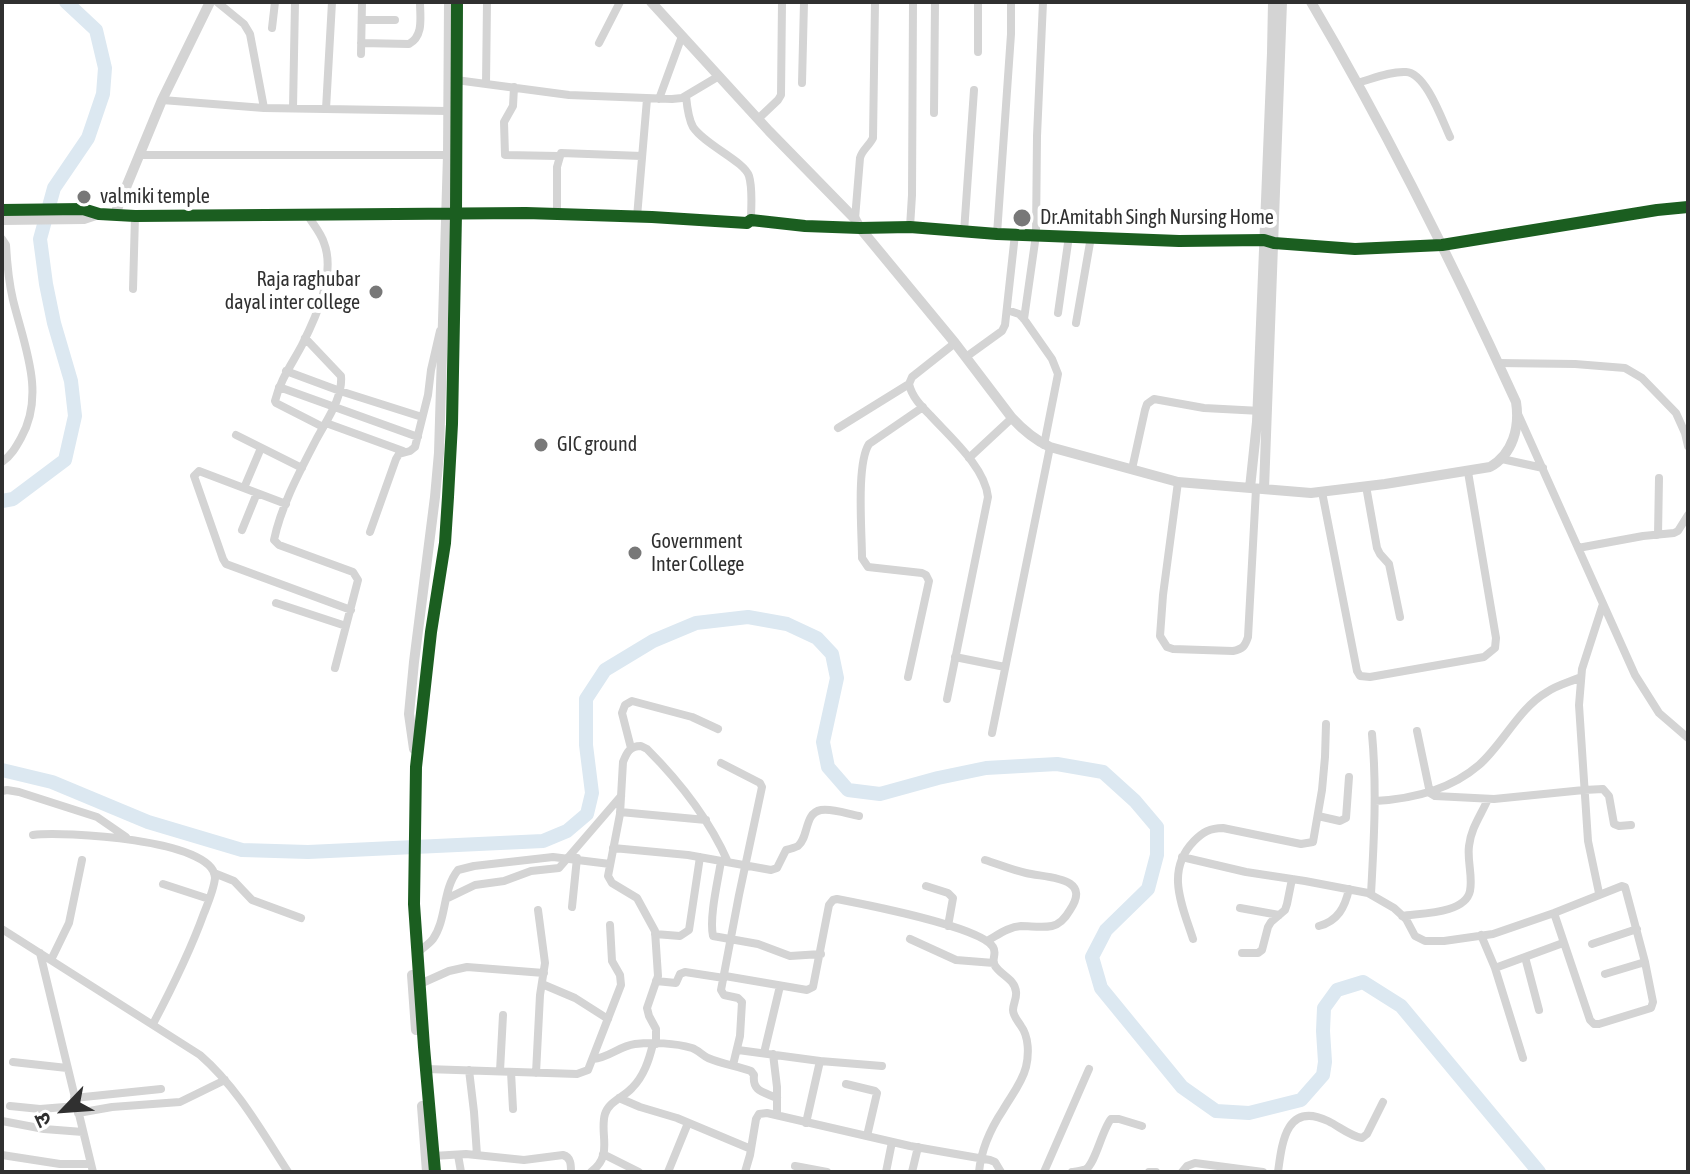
<!DOCTYPE html>
<meta charset="utf-8">
<style>
body{margin:0}
#map{position:relative;width:1690px;height:1174px;overflow:hidden;background:#fff;font-family:"Asap Condensed","Noto Sans Devanagari",sans-serif}
canvas{display:block}
.frame{position:absolute;inset:0;border:4px solid #303030;pointer-events:none}
.north{position:absolute;left:24px;top:1070px;width:80px;height:80px;-webkit-text-stroke:6px #fff;paint-order:stroke;rotate:245deg;font-size:22px;font-weight:700;line-height:32px;text-align:center;color:#303030}
.north::after{content:'';display:block;margin:auto;width:28px;height:36px;background:#303030;clip-path:polygon(50% 0,100% 100%,50% 72%,0 100%)}
</style>
<div id="map">
<canvas width="1690" height="1174"></canvas>
<div class="frame"></div>
<div class="north">उ</div>
</div>
<script>
const ctx = document.querySelector('canvas').getContext('2d');
ctx.lineJoin = 'round';
function stroke(path, color, width, dash) {
  ctx.strokeStyle = color;
  ctx.lineWidth = width;
  ctx.lineCap = dash ? 'butt' : 'round';
  ctx.setLineDash(dash || []);
  ctx.stroke(path);
}
function drawText(font, color, halo, rows, align = 'center') {
  ctx.font = font + ' "Asap Condensed",sans-serif';
  ctx.lineWidth = 8;
  ctx.setLineDash([]);
  ctx.textBaseline = 'middle';
  ctx.strokeStyle = halo;
  ctx.fillStyle = color;
  for (const [text, x, y, turn = 0] of rows) {
    ctx.save();
    ctx.translate(x, y);
    ctx.rotate((+turn || 0) * Math.PI / 180);
    ctx.textAlign = isNaN(turn) ? turn : align;
    if (halo) ctx.strokeText(text, 0, 0);
    ctx.fillText(text, 0, 0);
    ctx.restore();
  }
}
const river = new Path2D(`
 M2,501l11,-2 52,-39 10,-44 -4,-35 -17,-58 -8,-39 -6,-45 14,-51 34,-50 15,-44 2,-26 -9,-38 -30,-28
 M2,770l50,12 96,40 94,28 66,2 235,-11 24,-10 20,-17 5,-21 -6,-48v-46l19,-29 48,-29 43,-18 52,-6 39,7 30,14 15,16 5,24 -14,64 5,25 20,23 32,4 58,-16 48,-10 71,-4 46,8 32,29 22,26v28l-9,34 -42,41 -14,27 9,31 81,99 34,24 33,2 52,-13 22,-25 2,-13 -2,-31 1,-23 13,-18 26,-8 38,24 138,166`);
const minor = new Path2D(`
 M217,2l27,22 6,10 14,74
 M978,2v50
 M362,20h33
 M272,28l3,-26
 M361,43l48,1c15,-8 11,-27 11,-42
 M599,43l21,-41
 M361,54l1,-52
 M456,80l113,15 103,4 10,-1 37,-22
 M802,83l2,-81
 M1357,83c15,-4 33,-12 49,-11 20,1 36,48 44,65
 M486,84l1,-82
 M514,87l-1,19 -9,16 1,33 53,1
 M686,96c1,10 2,22 7,31 12,18 51,34 56,49 4,13 2,30 2,44
 M659,99l23,-63
 M162,100l102,8 184,3
 M293,108l2,-106
 M326,109l6,-107
 M934,113l1,-111
 M758,119l20,-19 3,-5 1,-93
 M140,155h308
 M557,214v-47l4,-14 81,3
 M308,216c5,8 13,17 16,27 12,31 -8,74 -22,102 -10,19 -22,35 -27,56l1,2 47,24
 M637,217l10,-118
 M855,219l5,-61c2,-8 9,-12 13,-20l2,-136
 M910,227l2,-32 1,-193
 M964,232l10,-142
 M997,234l14,-200v-32
 M2,239l4,6c1,18 3,38 7,55 11,45 33,94 8,138 -5,9 -10,18 -19,24
 M1442,245l215,-35 31,-3
 M133,289l2,-73
 M1007,310l12,4 5,5 28,40 6,15 -14,71
 M1058,313l11,-77
 M1024,319l12,-84 1,-99 6,-134
 M1076,323l15,-86
 M305,338l36,38c2,22 -15,45 -25,64 -16,31 -35,66 -42,100l5,5 74,27 5,8 -23,88
 M966,357l36,-26 3,-6 10,-91
 M1498,363l77,1 50,4 17,10 34,35 9,20 3,13
 M286,371l54,20 82,26
 M279,387l139,50
 M1518,414l117,261 24,38 29,25
 M326,423l77,28
 M838,428l71,-44
 M236,435l66,33
 M969,458l43,-40
 M1502,459l41,9
 M1132,469l13,-59 2,-6 7,-5 50,9 57,3
 M1178,482l-15,113 -3,41 7,11 6,2 60,2c10,-2 12,-5 15,-14l8,-148
 M1366,486l11,62 3,6 9,10 11,53
 M244,488l17,-40
 M1322,492l35,179 3,5 10,1 114,-20 11,-9 1,-10 -28,-166
 M286,504l-87,-33 -5,5 29,83 3,5 125,46
 M242,530l15,-37
 M370,532l26,-73 3,-5 11,-3 5,-4 13,-52 3,-25 9,-39
 M1658,535l1,-57
 M1578,548l65,-12 31,-3 4,-2 10,-16
 M276,603l70,23
 M955,657l50,10
 M908,677l21,-96 -3,-6 -4,-2 -54,-6 -6,-9c0,-26 -6,-94 7,-114l54,-37
 M947,699l41,-202c-3,-30 -38,-60 -58,-82 -9,-9 -18,-18 -21,-31l3,-7 43,-34
 M1417,731l13,62 5,3 59,3 90,-9 19,-1 6,7 5,28 5,2 12,-1
 M992,733l58,-286
 M631,748l-9,-35 3,-8 7,-4 60,16 26,12
 M721,763l39,20 2,4 -23,108 -18,95 3,5 14,3 4,4 -2,34 -7,29
 M2,791l5,-1 12,2 78,25 29,20
 M1375,801c37,-2 75,-11 104,-36 24,-21 40,-57 68,-73 10,-7 23,-10 34,-15
 M620,812l86,8
 M1318,816l22,5 6,-3 3,-41
 M33,835c28,-4 182,4 182,43 -1,11 -7,25 -11,35 -14,39 -32,75 -51,111
 M613,848l75,7 83,15 6,-2 9,-18c4,-1 8,-2 12,-4 11,-9 6,-33 23,-36 11,-2 27,4 38,6
 M1182,857l64,15 59,9 63,12 26,15 12,11 9,17 10,5h19l49,-7 61,-21 68,-27 3,1 20,75 8,40 -2,6 -52,16h-5l-4,-4 -36,-107
 M985,860c13,4 27,10 41,13 20,5 67,3 44,37 -4,7 -9,14 -18,16 -10,2 -21,0 -31,0 -13,1 -23,9 -34,15
 M721,861c-3,20 -12,56 -8,75l45,8 32,12 31,-2
 M214,873l20,8 18,19 49,18
 M163,884l46,15
 M926,886l22,7 5,5 -5,28
 M1599,893l-11,-52 -9,-136 3,-36 21,-65
 M1371,894c3,-53 6,-107 1,-160
 M446,899l29,-14 29,-4 27,-10 28,-3 62,-72
 M572,907l5,-49
 M1240,908l39,7
 M1402,916c19,-3 63,-2 68,-25 3,-15 -3,-30 -1,-45 2,-18 12,-31 19,-47
 M1319,926c19,-5 26,-19 30,-37
 M2,929l198,126c37,32 62,77 88,117
 M655,934l25,2 9,-6 11,-73
 M1481,935l14,33 28,90
 M910,939l46,21 38,3
 M1193,939c-11,-34 -28,-68 1,-98 9,-9 16,-13 29,-13l78,16 12,-2 9,-52 3,-33 1,-33
 M1592,944l45,-15
 M418,952c5,-4 11,-8 15,-13 14,-20 9,-49 25,-69l16,-4 79,-9 57,7
 M40,953l53,219
 M1242,953h16l4,-3 6,-23 3,-5 14,-12 2,-6 5,-25
 M1525,957l14,53
 M51,960l18,-37 13,-63
 M1495,968l68,-25
 M1605,974l40,-12
 M725,976l82,14 6,-3 16,-82 4,-5 4,-1c26,5 144,28 156,48 4,6 -1,11 1,17 5,11 21,14 22,28 1,6 -3,12 -3,18 0,6 5,11 8,16 8,11 8,28 5,41 -4,16 -15,29 -23,43 -12,18 -22,41 -24,62
 M656,981l20,2 4,-9 5,-2 39,6
 M420,984l29,-13 18,-4 77,6
 M542,984l33,14 33,21
 M656,1044v-15l-7,-13 -2,-8 11,-32 -3,-45 -18,-33 -25,-15 -4,-7 12,-62 3,-52c4,-10 7,-16 18,-16l6,3c33,33 62,70 81,113
 M738,1050l82,11 62,5
 M764,1053l16,-67
 M773,1054l4,33v28
 M593,1059c16,-1 26,-13 42,-15 17,-2 40,-1 57,4 6,2 10,7 16,10 14,6 29,8 43,13l3,4c-2,17 10,17 23,23
 M13,1062l54,6
 M426,1069l151,5 11,-4 33,-85 -1,-10 -8,-14 -2,-36
 M469,1070l5,42 3,43
 M500,1071l3,-56
 M511,1072l2,37
 M536,1073l4,-78 5,-32 -7,-53
 M846,1084l29,7 2,2 -10,43
 M74,1098l87,-9
 M619,1098l21,9 37,11 74,31
 M10,1106l30,3 37,-3
 M78,1113l34,-6 68,-5 45,-22
 M2,1121l42,8 39,3
 M806,1123l14,-62
 M603,1154l36,18
 M2,1155l58,9h31
 M458,1155l3,17
 M433,1156l33,-2 58,6 39,-5c8,2 8,10 8,17
 M795,1166l32,6
 M591,1172c23,-17 8,-38 14,-58 4,-13 18,-16 27,-26 12,-12 17,-28 21,-44
 M668,1172l20,-49
 M745,1172l5,-17 6,-36 3,-5 8,-1 143,33 80,14 5,2 6,10
 M886,1172l6,-30
 M912,1172l6,-25
 M1044,1172l45,-103
 M1072,1172c1,0 13,-2 14,-3 9,-5 16,-39 25,-50h8l23,7
 M1149,1172h7
 M1182,1172l5,-6 8,-3 68,9
 M1278,1172c4,-29 8,-71 50,-51 12,6 22,15 34,17l5,-4 16,-32`);
const tertiary = new Path2D(`
 M651,2l118,129 86,88 5,9 95,115 57,75c11,12 23,22 38,29l128,35 133,11 74,-9 105,-17c23,-13 30,-40 26,-65 -62,-136 -129,-271 -205,-400
 M2,210l81,-1 16,5 36,2 391,-3 126,4 95,6 4,-3 54,6 55,2 50,-1 87,7 182,7 85,-1 10,3 81,6 87,-4
 M115,214l47,-114 48,-98
 M2,220l82,-1 15,-5
 M1250,488l7,-66 15,-369 1,-51
 M1264,489l18,-487
 M414,749l-5,-35 5,-52 21,-165 4,-44 9,-298 1,-153
 M412,975l4,55
 M422,1106l5,66
 M435,1172l-11,-125 -10,-143 2,-137 15,-135 14,-89 3,-46 4,-73 4,-210 1,-212`);
const cycleway = new Path2D(`
 M2,210l81,-1 16,5 36,2 391,-3 126,4 95,6 4,-3 54,6 55,2 50,-1 87,7 182,7 85,-1 10,3 81,6 87,-4 215,-35 31,-3
 M435,1172l-11,-125 -10,-143 2,-137 15,-135 14,-89 3,-46 4,-73 4,-210 1,-212`);
const markers = [
 [84,197,8,"#787878"],
 [1022,218,10,"#787878"],
 [376,292,8,"#787878"],
 [541,445,8,"#787878"],
 [635,553,8,"#787878"]
];
const poiNames = [
 ["valmiki temple",100,197],
 ["Dr.Amitabh Singh Nursing Home",1040,218],
 ["Raja raghubar",360,280,"right"],
 ["dayal inter college",360,303,"right"],
 ["GIC ground",557,445],
 ["Government",651,542],
 ["Inter College",651,565]
];
stroke(river, '#dce8f1', 14);
stroke(minor, '#d4d4d4', 8);
stroke(tertiary, '#d4d4d4', 10);
stroke(cycleway, '#1b5e20', 12);
for (const [x, y, r, color] of markers) {
  const dot = new Path2D();
  dot.arc(x, y, r, 0, 2 * Math.PI);
  ctx.fillStyle = color;
  ctx.fill(dot);
  stroke(dot, '#fff', 3);
}
drawText('20px', '#303030', '#fff', poiNames, 'left');
</script>
